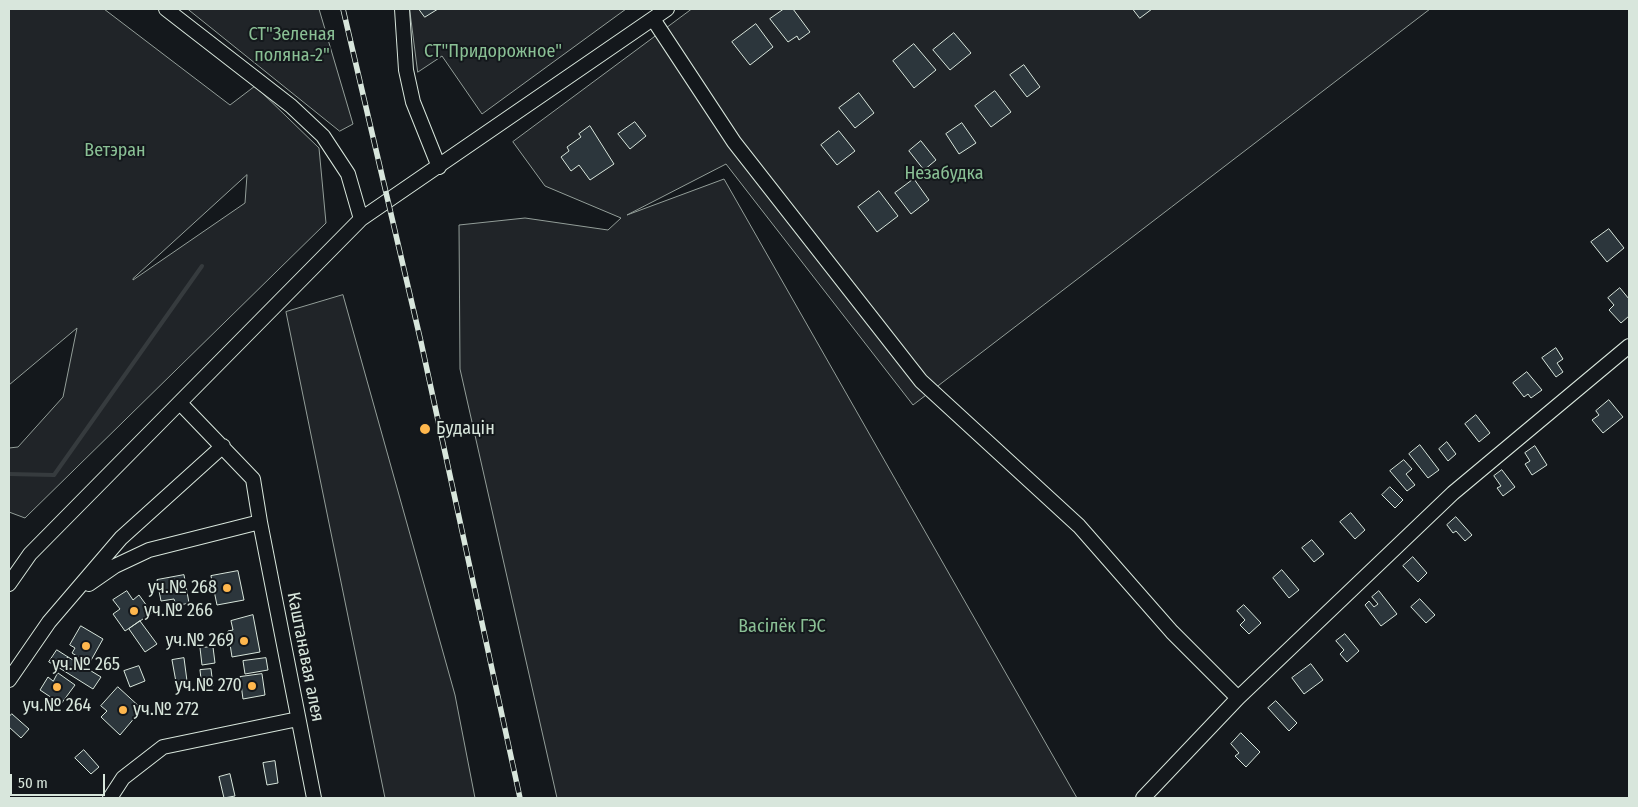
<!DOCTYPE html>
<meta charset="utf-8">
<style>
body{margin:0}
#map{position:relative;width:1638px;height:807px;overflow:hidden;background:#14181c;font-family:"Fira Sans Condensed",sans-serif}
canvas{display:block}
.frame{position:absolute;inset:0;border:10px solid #d8e6dc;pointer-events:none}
.scale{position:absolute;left:10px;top:774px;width:95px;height:22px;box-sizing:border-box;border:2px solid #d8e6dc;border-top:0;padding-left:6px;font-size:15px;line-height:18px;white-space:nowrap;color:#d8e6dc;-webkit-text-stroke:4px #14181c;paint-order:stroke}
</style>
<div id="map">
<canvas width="1638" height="807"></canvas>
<div class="frame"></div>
<div class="scale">50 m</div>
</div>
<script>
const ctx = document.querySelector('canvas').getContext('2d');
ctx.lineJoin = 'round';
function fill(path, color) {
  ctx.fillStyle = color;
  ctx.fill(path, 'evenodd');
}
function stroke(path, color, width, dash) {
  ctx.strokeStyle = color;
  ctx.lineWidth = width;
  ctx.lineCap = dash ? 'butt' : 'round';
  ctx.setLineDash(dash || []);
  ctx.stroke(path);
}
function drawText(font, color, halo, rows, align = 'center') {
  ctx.font = font + ' "Fira Sans Condensed",sans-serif';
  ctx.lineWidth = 4;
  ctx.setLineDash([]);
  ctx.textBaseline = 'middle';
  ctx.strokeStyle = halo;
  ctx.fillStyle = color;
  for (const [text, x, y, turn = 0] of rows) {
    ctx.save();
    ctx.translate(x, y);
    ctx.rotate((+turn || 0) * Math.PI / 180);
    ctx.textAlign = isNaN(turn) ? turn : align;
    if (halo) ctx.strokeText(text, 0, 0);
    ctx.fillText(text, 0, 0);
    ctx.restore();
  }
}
const green = new Path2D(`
 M9,9h95l126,96 25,-19 64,62 7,75 -301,295 -16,-6v-64l9,-1 45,-50 14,-69 -68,57zM247,175l-2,28 -112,77v-1z
 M188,9h131l34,115 -13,7z
 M410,9h216l-144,105 -40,-58 -24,16z
 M692,9h738l-517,396 -187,-241 -99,51 97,-36 353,619h-520l-97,-429 -1,-144 66,-7 83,12 13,-12 -76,-32 -32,-44z
 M343,295l112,400 20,103h-90l-99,-486z`);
const stream = new Path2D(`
 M9,474l45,1 148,-209`);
const building = new Path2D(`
 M419,9h19l-13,8z
 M784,9h9l17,23 -11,8 -2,-4 -9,6 -18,-23z
 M1133,9h19l-12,9z
 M756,24l17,23 -23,18 -18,-23z
 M954,33l17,20 -21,17 -17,-20z
 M914,44l22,26 -22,18 -21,-27z
 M1024,65l16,22 -13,10 -17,-22z
 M995,91l16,21 -20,15 -16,-21z
 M859,93l15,20 -19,15 -16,-20z
 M635,122l11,14 -16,13 -12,-15z
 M962,123l14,20 -17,11 -13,-20z
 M590,126l24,38 -24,16 -11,-15 -8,6 -10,-14 8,-6 -2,-4 14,-10 -2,-3z
 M839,131l16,20 -18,14 -16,-20z
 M921,141l15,19 -12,10 -15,-19z
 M914,179l15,21 -18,14 -16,-21z
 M879,191l19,25 -21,16 -19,-25z
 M1609,229l15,19 -17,14 -16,-20z
 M1620,288l9,11v17l-8,7 -12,-13 5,-5 -6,-7z
 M1556,348l7,11 -6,4 6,9 -7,5 -14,-19z
 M1527,372l15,18 -11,8 -3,-4 -4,3 -11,-14z
 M1609,400l14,17 -20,16 -11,-13 7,-5 -3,-4z
 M1476,415l14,18 -11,9 -14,-18z
 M1447,442l9,12 -8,7 -9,-12z
 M1420,445l19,25 -11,8 -19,-24z
 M1535,446l12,19 -15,10 -7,-11 5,-3 -5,-8z
 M1404,460l8,9 -6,5 9,11 -8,6 -17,-20z
 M1502,470l13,17 -12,9 -6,-8 4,-2 -7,-10z
 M1390,487l13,13 -8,8 -13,-13z
 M1351,513l14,17 -10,9 -15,-17z
 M1456,517l16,18 -7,6 -9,-10 -3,2 -6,-8z
 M1312,540l12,14 -10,8 -12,-14z
 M1413,557l14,16 -9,9 -15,-16z
 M1282,570l17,20 -10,8 -16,-20z
 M238,571l6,29 -27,5 -6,-29z
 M184,575l5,28 -13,3 -2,-7 -13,2 -4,-21z
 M127,591l6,9 6,-5 13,18 -27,18 -12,-17 7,-5 -7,-9z
 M1379,591l18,23 -16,12 -16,-21 4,-4 5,6 4,-3 -6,-7z
 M1420,599l15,16 -9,8 -15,-16z
 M1244,605l17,18 -12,11 -9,-9 5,-5 -8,-9z
 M253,615l7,37 -28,5 -4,-26 5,-1 -2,-9z
 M140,621l17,23 -12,8 -16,-23z
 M81,626l22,13 -14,25 -17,-11 3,-5 -5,-3z
 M1345,634l14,17 -12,11 -7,-8 4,-4 -8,-9z
 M213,647l2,16 -13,2 -2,-17z
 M57,650l11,7 -7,12 -12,-7z
 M68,657l33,20 -8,12 -32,-20z
 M184,658l3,23 -11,1 -4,-22z
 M266,658l2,12 -23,4 -2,-13z
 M1311,664l12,16 -19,14 -12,-16z
 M139,666l6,15 -15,6 -6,-16z
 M211,669l2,17 -11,2 -2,-18z
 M58,673l17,12 -14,19 -21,-14 8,-13 5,4z
 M262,674l3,21 -22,4 -3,-22z
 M118,687l24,22 -22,26 -19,-18 6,-6 -6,-5z
 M1276,701l21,22 -8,8 -21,-23z
 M12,714l17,15 -8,9 -12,-11v-10z
 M1241,733l19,19 -14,15 -11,-11 4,-3 -8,-9z
 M84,750l15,17 -8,7 -16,-16z
 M275,761l3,22 -11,2 -4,-22z
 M230,774l5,22 -11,2 -5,-21z`);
const minor = new Path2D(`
 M166,9l125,97 32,30 25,38 13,45
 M402,9l4,61 7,32 26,65
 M653,19l81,123 187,239 158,145 93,106 66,66
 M180,403l73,76 7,43 54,276
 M9,584l21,-30 331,-335 306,-210
 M89,584l26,-18 34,-16 111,-28
 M9,680l40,-58 72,-84 102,-92
 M110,798l13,-20 40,-31 135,-28
 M1143,798l95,-100 215,-205 176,-147`);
const rail = new Path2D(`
 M343,9l78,333 99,456`);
const markers = [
 [425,429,6,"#ffb74d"],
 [227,588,5,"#ffb74d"],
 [134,611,5,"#ffb74d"],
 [244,641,5,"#ffb74d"],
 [86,646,5,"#ffb74d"],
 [252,686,5,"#ffb74d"],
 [57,687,5,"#ffb74d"],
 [123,710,5,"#ffb74d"]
];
const parkNames = [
 ["СТ\"Зеленая",292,35],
 ["поляна-2\"",292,56],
 ["СТ\"Придорожное\"",493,52],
 ["Ветэран",115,151],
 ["Незабудка",944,174],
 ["Васілёк ГЭС",782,627]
];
const poiNames = [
 ["Будацін",436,429],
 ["уч.№ 268",217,588,"right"],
 ["уч.№ 266",144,611],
 ["уч.№ 269",234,641,"right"],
 ["уч.№ 265",86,665,"center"],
 ["уч.№ 270",242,686,"right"],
 ["уч.№ 264",57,706,"center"],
 ["уч.№ 272",133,710]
];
const streetNames = [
 ["Каштанавая алея",305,657,79]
];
fill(green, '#202428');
stroke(green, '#939e99', 1);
stroke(stream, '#363b3e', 4);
fill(building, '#2c363c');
stroke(building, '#d8e6dc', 1);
stroke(minor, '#d8e6dc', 16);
stroke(minor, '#14181c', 14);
stroke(rail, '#d8e6dc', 5.5);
stroke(rail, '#14181c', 4, [11]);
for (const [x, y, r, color] of markers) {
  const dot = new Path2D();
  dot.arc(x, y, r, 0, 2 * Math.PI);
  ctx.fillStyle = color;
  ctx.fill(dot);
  stroke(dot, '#14181c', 2);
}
drawText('18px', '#8ac095', '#14181c', parkNames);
drawText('18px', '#d8e6dc', '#14181c', poiNames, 'left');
drawText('18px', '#d8e6dc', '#14181c', streetNames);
</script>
